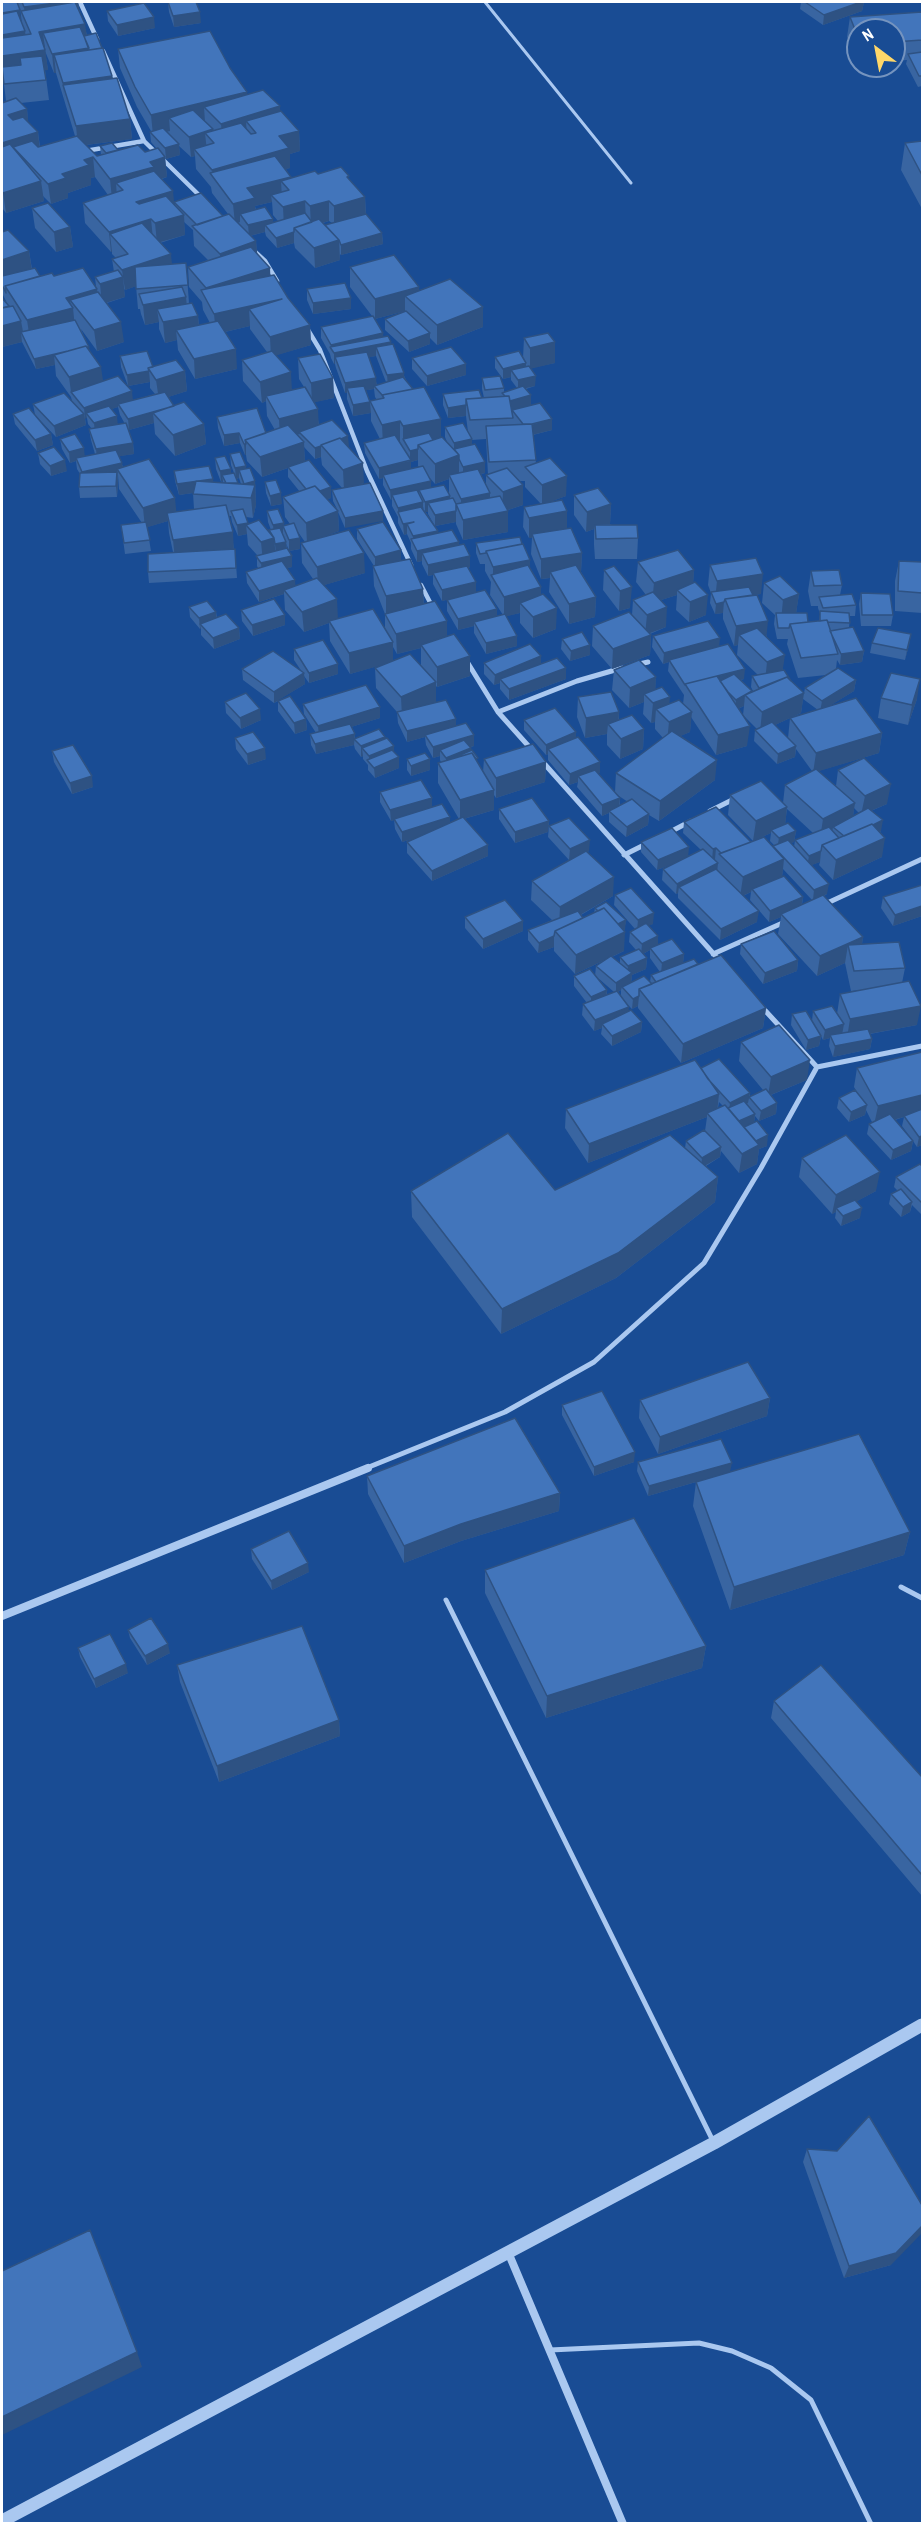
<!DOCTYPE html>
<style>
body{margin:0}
#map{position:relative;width:924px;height:2525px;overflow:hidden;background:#194c94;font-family:"Archivo Narrow",sans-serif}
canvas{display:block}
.frame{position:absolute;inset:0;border:3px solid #fff;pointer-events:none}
.north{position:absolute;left:846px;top:18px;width:60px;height:60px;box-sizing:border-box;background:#194c94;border:2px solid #7594bf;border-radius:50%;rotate:328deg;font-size:16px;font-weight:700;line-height:24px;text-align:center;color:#fff}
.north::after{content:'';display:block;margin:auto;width:21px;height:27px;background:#ffd769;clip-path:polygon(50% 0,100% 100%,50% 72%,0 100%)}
</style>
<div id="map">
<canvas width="924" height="2525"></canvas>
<div class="frame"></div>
<div class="north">N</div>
</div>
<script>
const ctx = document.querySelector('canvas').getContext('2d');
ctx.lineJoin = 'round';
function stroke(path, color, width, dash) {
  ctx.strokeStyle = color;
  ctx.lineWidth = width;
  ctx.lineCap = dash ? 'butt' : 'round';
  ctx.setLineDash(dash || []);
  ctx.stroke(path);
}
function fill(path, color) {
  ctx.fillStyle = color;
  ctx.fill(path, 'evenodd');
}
const serviceFar1 = new Path2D(`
 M485,2l146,181`);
const service = new Path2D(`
 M901,1587l21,11
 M446,1600l267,541
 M550,2350l149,-7 33,8 39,17 40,32 60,124`);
const minorFar2 = new Path2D(`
 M80,2l17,37
 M103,51l41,90 59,58
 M85,151l59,-10
 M252,249l13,12 12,20
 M308,330l12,20 47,121 44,94
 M421,585l12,23`);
const minorFar1 = new Path2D(`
 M466,660l32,52 34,38
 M635,665l13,-3
 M498,712l79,-31 45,-13
 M541,760l179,201
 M710,811l26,-13
 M668,833l23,-12
 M624,855l24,-12
 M823,905l99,-46
 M713,954l74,-33
 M817,1067l105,-21
 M364,1469l141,-57 89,-50 110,-99 57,-95 56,-101 -56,-61`);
const minor = new Path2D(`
 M2,1616l366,-148
 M508,2252l115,272`);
const tertiary = new Path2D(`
 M2,2521l712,-378 208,-118`);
const wall = new Path2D(`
 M2,2h76l1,7 8,26 25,41 18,43 2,20 -46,6 11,11 4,-1 -1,-9 18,4 27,2 12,-3 -6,-7 -1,-10 1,-1 -14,-24 -17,-39 -2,-19 112,19 17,26 33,12v6l19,19 1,20 -10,3v14l-4,1 5,9 27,-4 31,6 16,17 1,17 16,19 1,11 -42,11 -1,-1v6l-25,8 -20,-20 -1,-5 -17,5 -11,-12 -1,-4 -15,4 6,5 1,13 13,21 18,23 22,27 1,20 -35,10 16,35 12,-3 -5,-8 -1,-21 35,20 1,20 -20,4 5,22 30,23 15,36 -7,3 -12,42 -7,-16 1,19 -14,5 40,37 -41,12 13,14v19l48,11v-15l-11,-28 -1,-20h1l-17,-27v-10l44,21v11l22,28 1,15 23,17v16l23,39 -33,11 -1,-1v16l38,44 -3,1v4l12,21 1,-13 62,3 -1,20 -49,16 -2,-3v15l-30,9 24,26v11l-56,25 -25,-28v-11l9,-4 -14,4 -7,-13 -1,-9 -3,1 -11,-19v-10l52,15 18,16 9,-4 -21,-36v-20l3,-1 -1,-2v-4l-7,2 -7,-13 -1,-8 -18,5 -9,-19 -1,-11 -21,-24 -1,-20 9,-4 -34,10 -20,-33 -1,-18 -25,9 -19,-22 -1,-16 -25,8 -12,-19 -1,-11 12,-4 -1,-2v-11l-9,-10 -1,-11 -9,2 -6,-14 -1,-6h-2l5,33h1l2,29 -88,5 -1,-11 25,-20 -4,-19 -1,-12 -21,6 4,24 -26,3 -4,-29 21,-2 -23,-34 -1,-14v8l-1,14 -37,1 -1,-11 1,-13 -3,-5 -1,-8 -6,2 -8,-14 -2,-10 25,17 10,-2 -4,-14 -2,-11h3l-4,-5 -1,-6h-2l1,7 -30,12 -21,-22 -2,-11 39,-3 -1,-4 -15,-21 -1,-11 -19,4 -14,-27 -20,5v-49l6,7 -6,-12v-61l27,19 3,18 8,7h14l42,11 -1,-10 19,-5 -2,-13 4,-1 -4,-4v-2h-1l-26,-29 -2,-20 25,-8 -13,-18 -4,1v7l-23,8v5l-17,6 -8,-8 1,5 -38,12 -4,-5v-105l4,-2 -3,-25h-1zM19,8h1l2,16 -1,-3zM45,51l9,22h2l19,63 -35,11 -2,-15 -10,-10 -1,-13 -6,-6 28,-3 -4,-30h3zM179,146l12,11 4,-1 1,13 15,18 1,6 16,21 -5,2 -49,-14 1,3 -1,-1 -12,-25 5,-2 -2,-19 1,1 14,-4zM272,202l1,13 5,6 -5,2v-4l-17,-9 -1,-4zM329,221l3,2 -7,2 -2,-2zM184,222l9,8 1,16 14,14 -20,7 1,20 13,15 1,8 7,13 -11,2 -1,-9 -9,-13 -3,-40 -14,1 -12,-21 25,-8zM136,286l2,23h2l1,5 4,11 14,-3v7l6,14 12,-3 1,10 17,29 42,-10 -12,-37 25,-6v3l17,23 -25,8 1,21 19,22 4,-2 1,15 8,14 -9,3 -49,-16 1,11 6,18 16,-3 5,12h1l1,6 15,16 26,-9v9l12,15 -17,5 2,20 5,7 -6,1 -17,-14 1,11 3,8 -2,2 -21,-8 -2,-7 7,1 3,-13 -1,-24 -9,-12v-3l-16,-12 1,11 3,8h-3v-4l-16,-11 1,11 5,13 2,-1v1h-9l-40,-11 1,10 4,14 14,-2 1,16 -18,3 -53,-45 -4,-11 15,-2 -1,-11 -6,-15 2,2 25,-7 1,11 20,22 31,-12 -2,-20 -30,-18 -6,-9 19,-6 -2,-20 -32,-4 -33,-11 1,11 7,19 22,-4v6l5,6 -22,6 -30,-19 -13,-29 -9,-23 16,22 27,-9 -17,-39 18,-6 -1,-8 1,1zM118,407l2,8 5,9 -7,1 -7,-16zM304,447l11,12 6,-2 1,8 20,23 -10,2 1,11 4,8 -10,-10 4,-1v-11l-26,-26zM239,478l2,6 -3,-1 -2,-4zM298,532l7,10 -4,1 1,20 11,16 -18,7 -8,-18 5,-1 -5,-19 -1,-5 3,8 11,-2zM393,647l4,7 24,-6v17l-28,-4z
 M168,2l33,21 -27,4 -5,-15z
 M801,2h63l-2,9 -39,14 -23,-16z
 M107,11l48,17 -37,8 -10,-15z
 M922,12v74l-4,1 -12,-23 1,-4 -13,1v-31h-36v33l-11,-26 3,-20z
 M922,141v68l-21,-39 4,-27z
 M32,208l38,19 3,20 -17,5 -21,-24z
 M350,267l69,23 64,37 -46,18 -7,-7v6l-21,8 -24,-22v-11l20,-8 -30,8 8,17 8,9 14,33 36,59 6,5 -2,-5v-10l23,5 -2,-16 -18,2 -5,-13v-11l41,4 -2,-9v-11l22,10v4l13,-4 -6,-8v-3l-8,2 -8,-11v-11l28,1 1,-20 31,4v21l-24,5 4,18 -9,3 5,6v10l21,25 -19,5 3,28 30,33 -17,6 18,9v17l15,25 -1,19 15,25 -1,20 -26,7 -20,-32 1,-14 -9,1 -10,-25 1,-16h-3l-6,-11 1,-20 17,-3 -16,-17v-6h-6l4,24 -15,5v22l-45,8 -7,-16v-2l-21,4 -7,-12v-2h-3l-2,-5v1l15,23v2l21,12 11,22 -2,1 8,24 21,17v7l6,-1 -13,-20 1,-13 -6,-11v-7h-5l-4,-11v-10l54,26 11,18v8l15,34 -23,9 -13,-15v-10l-14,3 11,20v10l-31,8 -12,-21v-7l-16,4 -11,-19v-11l14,-4 -19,5 -9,-17v-9l-5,1 -6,-12v-3l-5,1 -6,-13v-6l-4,-9 -3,1 -6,-12v-6l-6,-11v-6h-1l-8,-15v-7l-4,1 -14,-26 -1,-10 16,-4 -9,-18v-8l-18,3 -6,-17v-6h-2l-9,-25 -1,-4h-1l-3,-6 -1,-4 -9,-16v-11l51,-11 -22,-29zM376,356l10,26 -9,3 -8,-28zM374,389l1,8 2,3 -7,2 -4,-12zM486,439l2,36h-2v11l-5,-12 4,-1v-11l-13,-17v-5zM418,460v6l1,1 -8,2v-7zM430,478l5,6 14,-5v16l-18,-8v-6z
 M307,289l44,9v11l-38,5 -6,-14z
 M412,358l54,6v11l-39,11 -15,-17z
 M13,414l38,20 2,11 -16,6 -22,-27z
 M38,453l29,18 -16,5 -11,-12z
 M265,482l17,22 -11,2 -5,-13z
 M574,495l37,9 -1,20 28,14 -1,21h-42l-1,-14v-16l-8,3 -12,-17z
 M899,561l23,1v51l-27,-2v-30z
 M638,562l56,8 -1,13 13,32 -17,7 -13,-12 1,-15 -16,5 5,27 -16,7 1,1 -1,20 -38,14 -20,-23 1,-20 39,-11 1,-15 13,-5 -10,-13z
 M710,565l51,29 -8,1 14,42 16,33 8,11 13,12 1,-5 21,-13 -28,3 -11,-34 1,-5h-11l-3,-15 1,-9 -13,-12 2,-20 35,11 -3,19 12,9 11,-1 1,-7 -2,-6v-2h-7l-3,-15 3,-20 31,14 -2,10 16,10 -1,11h-5l-1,12 15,23 -2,11 -22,3 -3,-5 -1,9 20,11 -2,11 -25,15 53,27 -3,20 -61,18 18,15 2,-16 49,34 -16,7 10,20 -1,1 2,25 -49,23 -14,-15 1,-3 -9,3 16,29 -3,2 39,41 -1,7 43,24 -3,15 15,42 -47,9 2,5 -2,10 -37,8 -4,-11 1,-8 -7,2 -2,-4 -2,10 -13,4 -15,-25 1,-11 20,7 1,-10 24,3 3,-20 23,-4 -12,1 -6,-28 -28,13 -39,-42 3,-17 -12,5 -19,-22 1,-8 -8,4 14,26 -37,18 -42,-42v-5l-2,1 -14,-14 1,-11 9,-5 -15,6 -16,-18v-10l47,14 13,-6 -18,-17 1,-11 67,20 22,5 2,-1 -5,-5 1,-8 -18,8 -25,-26 2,-20 53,8 2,-18 27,-14 -16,-22 -1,8 -18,7 -23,-23 1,-11 2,-1 -14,-14 1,-9 -6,3 9,37 -31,9 -25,-38 -1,15 -10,4 35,44 -56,41 -10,-6 -1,10 -22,12 -17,-15v-9l-7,3 -25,-29 1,-5 -9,3 -21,-25v-6l-2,1 -22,-25v-10l52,18 24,24v11h-2l17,19 1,-19 47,-35 -8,-9v-7l-4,1 -8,-9 1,-12 -15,6 -17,-18 2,-20 42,7 -1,13 14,14h14l1,-9 -16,-24 1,-9 -6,2 -11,-17 1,-11 66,11 25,32 -3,1 11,11h1l-2,-4 1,-11 6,-1 -21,-20 1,-10 -4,1 -11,-27v-6l-8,1 -5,-11 1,-10 -3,-8zM803,699l15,11 -25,7 8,-4zM790,718l-2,20 -13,-13zM616,794l12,8 -8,4v-8zM854,808l5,5 -6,4zM787,809l26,24 -18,7 -1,7 -3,-4 3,-1 2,-11 -11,-7zM783,869l29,31 -10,5 1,-8 -21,-20z
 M614,566l16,42 -11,3 -16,-21 1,-20z
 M861,593l32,22 -2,11h-30l-2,-22z
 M189,607l27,5 1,5 22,11 1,11 -26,10 -13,-14v-6h-1l-10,-12z
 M241,610l44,15 -32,11 -11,-15z
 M911,634l-2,11 -4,15 -35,-7 2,-10z
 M562,639l28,6v10l-20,6 -9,-12z
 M294,649l44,25 -29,9 -5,-7 1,8 -27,16 28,19 1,11 -12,4 -17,-23v-10l-4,2 -31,-23 -1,-11 60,3 -8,-12z
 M484,663l82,5v11l-57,21 -9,-11v-6l-6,2 -10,-11z
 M578,697l41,15v8l25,9 -1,20 -23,10 -13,-14v-11l-22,4 -8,-21z
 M881,698l36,1 -9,26 -30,-7z
 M225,702l36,18 -20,9 -15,-16z
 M303,704l77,14 -29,9 4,7v4l31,1 8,7v6l5,5v11l-24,10 -7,-8v-5l-5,-6v-3l-2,1 -6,-8 -1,-4 -38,9 -5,-9 -1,-11 6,-1 -12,-19z
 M235,738l31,21 -18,6 -12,-16z
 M52,751l41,36 -21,7 -18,-32z
 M407,759h23v11l-19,6 -4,-6z
 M499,809l50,12 -1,11 -33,11 -16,-24z
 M549,826l40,25 -2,1 26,44 -32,19 2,3 11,-5 1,-5 31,12 -2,11v20l-12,6 8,7v-7l16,-7 -7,-8 1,-10 5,-3 -21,-24 1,-10 38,29 -5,1 10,20 26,9 -1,9 15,1 68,44 -3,20 -82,35 -43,-55v-2l-6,3 -6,-6 2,8 14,11 -1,10 -29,14 -11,-12 1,-6 -8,3 -12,-16 1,-11 4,-1 -13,-17v-10h21l1,-10 9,-6 -30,14 -21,-23v-4l-16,6 -10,-13v-10l24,-10 -21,-20 1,-19 37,-21 -21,-23zM650,950v8l10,14 -9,3 -1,7 -19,1 1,-8 14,-6 1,-11 -4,-4zM598,978l16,14 -7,3v-5zM621,990v6l-3,-4z
 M922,885v31l-29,10 -12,-18 2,-11z
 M465,917l58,14 -40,18 -18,-21z
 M741,944l57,16 -1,11 -34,13 -23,-30z
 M741,1042l66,38 -36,15 6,8 -1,11 -17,7 -4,-5 -1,7 13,23 -8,3 -2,15 -18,9 -18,-22 -1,6 -14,9 12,11 -3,25 -99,76 -115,56 -89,-117 -1,-26 144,-1 130,-42 1,-7 19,-10 2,-14 -119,46 -23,-35 1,-19 135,-41 49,25v4l13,-7 -24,-29zM719,1102l4,4 -5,2z
 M922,1052v93l-5,2 -4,-6 -2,10 -20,9 -24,-26 2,-10 3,-2 -6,-12 -1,5 -16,7 -12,-14 2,-10 18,-6 -3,-5 3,-19zM904,1117l-2,9 9,12 -16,-18z
 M802,1158l74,33 -19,10 3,17 -19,8 -6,-8 1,-6 -4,2 -33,-37z
 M922,1166v49l-10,-10 -2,7 -9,5 -12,-13 2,-10 7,-3 -4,-4 2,-10z
 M770,1398l-3,18 -109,38 -19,-36 1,-18z
 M562,1405l72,57 -40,14 -32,-61z
 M638,1462l92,10 180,60 -6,23 -174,55 -37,-104 3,-24 24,-7 -72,21 -11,-25z
 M367,1476l193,17 -1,18 -98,30 -57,22 -36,-69z
 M251,1549l58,23 -37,18 -20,-31z
 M485,1570l221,76 -4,22 -156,50 -61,-125z
 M128,1630l42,23 -23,12 -17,-27z
 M78,1648l50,25 -32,15 -16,-31z
 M177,1665l162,55 1,16 -121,46 -39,-100z
 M774,1701l148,76v119l-151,-178z
 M807,2149l84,116 -47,13 -41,-116z`);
const shadedWall = new Path2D(`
 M22,2h56l2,17 -54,4 -2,-16z
 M861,2h3l-2,9 -39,14 1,-10z
 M20,10l2,19 -20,4v-20z
 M200,12l1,11 -27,4 -1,-11z
 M154,17l1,11 -37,8 -1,-11z
 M85,24l3,19 -45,-10 5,37 -46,6v-20l37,-24z
 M25,31l3,20 -26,4v-20z
 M89,48l2,19 -37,-12 2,18h-2l-2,-19z
 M112,76l2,20 -51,-11 2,18 -2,-20z
 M247,92l1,20 -44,-5 1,15 -36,-4 1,13 -17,4 -2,-20z
 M280,106l1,20 -25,7 -10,-12 1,16 -24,7 -2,-20z
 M27,109l2,20 -19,5 -2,-19z
 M130,119l2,20 -54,7 -2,-20z
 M213,129l1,13 -9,-9 2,19 -13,-3 1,7 -4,1 -2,-20z
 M299,131l1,20 -10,3v14l-69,20 -8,-12 -1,-6 67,-34z
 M38,132l2,20 -27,-5 2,13 -13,4v-21z
 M179,144l1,11 -14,4 -1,-11z
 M93,157l2,20 -4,1v7l-23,8v5l-17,6 -3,-20 36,-24z
 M165,157l2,20 -44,13 -7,-7 1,15 -5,1 -2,-20 40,-17z
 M291,177l1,19 -3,-6 -8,-9 1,18 -11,-4 1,7 -17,4 1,12 -16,-4v8l-5,2 -2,-20 14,-16z
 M41,181l3,20 -38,12 -3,-20z
 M173,191l2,20 -36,11 -3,-20z
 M365,197l1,20 -32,9v-20z
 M305,201l1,20 -22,6 -1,-20z
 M329,201v20l-18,5 -1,-20z
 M184,215l1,20 -28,8 -2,-20z
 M151,219l2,20 -43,-5 2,18h-1l-2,-20z
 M273,219l1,11 -9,-5v7l-16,4 -1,-11z
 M70,227l3,20 -17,5 -2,-20z
 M294,232v11l-17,5 -1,-10z
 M382,233l1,11 -42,11v-10z
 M339,240l1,20 -25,8 -1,-20z
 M256,241l2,20 -37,13 -1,-20z
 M29,251l3,20 -30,11v-22z
 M171,254l2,20 -48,16 -3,-20z
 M270,268l1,20 -64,13 -1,-13z
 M123,277l2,20 -23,7 -2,-20z
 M419,287l1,20 -15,-11v15l-30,8v-20z
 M97,289l3,20 -30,-9 1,8h2l2,20 -45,12 -3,-20 39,-22z
 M186,297l2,21 -31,-9 2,13 -14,3 -2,-20z
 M351,298v11l-38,5v-11z
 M282,299l-33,10 1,17 -34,8 -2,-20z
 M483,307v20l-46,18v-20z
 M198,316l2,20 -24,-6 1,10 -12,3 -2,-21z
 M21,321l3,16 -3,-5 1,10 -20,5v-21z
 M121,322l3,20 -27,9 -3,-21z
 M310,325l1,20 -40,12 -1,-20z
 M383,333l1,10 7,-1v11l-15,-6v9l-39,7 -2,-6v7h-1v-11l-3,-4v-4z
 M430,333v11l-21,8 -1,-11z
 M555,342v21l-25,6v-21z
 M89,347l2,10 -37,-2 1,10 -19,4 -2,-10z
 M236,349l1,20 -42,10 -1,-20z
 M526,363v10l-15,-3v7l-8,2v-10z
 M466,364v11l-39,11v-10z
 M101,367l3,20 -33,5 -2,-15z
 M149,371l1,11 -22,4 -1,-11z
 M185,371l2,20 -28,9 -3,-20z
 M291,372l1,20 -26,4v5l-4,2 -2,-21z
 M404,373l1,10 -17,3 -1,-11z
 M536,376l-1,10 -17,4v-10z
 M333,378l1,20 -22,5 -1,-20z
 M376,378l1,10 -3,-2v3l-25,4 -2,-5v5h-2v-10z
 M132,391l1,10 -15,3v3l-29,10 -3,-4 1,5 -2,1 -1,-11z
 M531,395v11l-22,6v-11z
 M370,402l1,11 -18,3v-11z
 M466,405v11l-18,2v-10z
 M174,406l-21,7 1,10 -25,7 -1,-11z
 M318,409l1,20 -20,3 1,2 -20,5 -1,-20z
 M84,414l2,11 -30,12 -2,-11z
 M117,416l1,11 -23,7 -1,-11z
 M441,419v20l-34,7 -4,-7v7v-20z
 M552,419v11l-28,7v-10z
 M400,421v20l-17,4 -1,-20z
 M204,424l2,20 -31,12 -2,-21z
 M239,433l1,10 -16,3v-11z
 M51,434l2,11 -16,6 -2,-11z
 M348,436l1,11 -27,-1z
 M472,439v11l-18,4v-11z
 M304,442l1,20 -43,15 -2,-20z
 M133,443l1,11 -37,6 -1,-11z
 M244,444h2v11h-1z
 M321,446v11l-6,2v-11z
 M84,448l1,11 -9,-1v3l-6,2 -1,-11z
 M418,449v11l-7,2v9l-28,4v3l-4,1v-11l31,-7v-10z
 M459,455v20h-10v4l-14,5v-20z
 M65,460l2,11 -16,5 -1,-10z
 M485,462v11l-22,5v-11z
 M122,463l2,11 -7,-5 1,14 -1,14 -1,-11 -33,-4 -1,-10z
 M363,463l1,20 -20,7 -1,-20z
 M246,466l1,11 -8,-7v8l-3,1 -1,-11z
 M231,469v11l-9,-5 1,6 -2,1 -1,-11z
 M567,476l-1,20 -24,9v-20z
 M213,479l1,11 -35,5 -2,-11z
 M255,481l1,24 -3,13 -2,-20 -7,-14z
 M431,481v10l-12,-1v4l-25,6 -2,-5v5h-1l-1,-10z
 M523,485v20l-21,7 1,-20z
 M331,487v11l-21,7v-11z
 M281,493l1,11 -11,2 -1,-10z
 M490,493v20l-29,2v-16z
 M450,496v11l-22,-4v9h-3v-10z
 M175,498l2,20 -10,-5 1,8 -23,7 -2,-20z
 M423,502v11h-25v-5z
 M611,504l-1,20 -15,1 -1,4 -8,3 1,-20z
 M338,511l1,20 -32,12 -1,-20z
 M383,511v10l-38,7v-10z
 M456,511v11l-21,4v-11z
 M508,511v21l-45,8v-20z
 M567,511v21l-35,2v4h-3v-20z
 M414,522l-7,2v10l-3,1 -1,-11z
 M248,523v4l-2,-2 1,9 -9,2 -1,-11z
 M284,523v6l-1,-3v8l-9,2 -1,-11z
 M438,531v11l-25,1v-7z
 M233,532l1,20 -59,8 -2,-20z
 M274,538l2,20 -13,4 -2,-20z
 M300,538v11l-11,2v-11z
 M286,542l1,10 -11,2 -1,-10z
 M459,542v10l-37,1v8l-5,1v-11z
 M401,550v11l-26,6v-10z
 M364,553l1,20 -47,14 -1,-20z
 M582,553l-1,20 -31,-1v6l-9,1v-20z
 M292,556v11l-30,7 -1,-11z
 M470,556v11l-42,9v-11z
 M530,560v20l-37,-1v-12z
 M694,570l-1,20h-16v5l-25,8 2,-20z
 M763,574l-2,20 -46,7 2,-20z
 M295,580l1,11 -12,-1v4l-25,8v-11z
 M476,582v11l-34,8v-11z
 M541,587v20l-21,-4v10l-16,4v-20z
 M632,587l-2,21 -11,3 1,-20z
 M423,589l1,20 -38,7v-20z
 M799,594l-3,20 -15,7 2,-21z
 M708,595l-2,20 -17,7 1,-20z
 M596,597l-1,20 -26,7v-20z
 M337,599l1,20 -9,2v2l-25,9 -2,-20z
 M724,602l-1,11 -8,1 1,-10z
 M667,607l-1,20 -21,8 2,-20z
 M557,608l-1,21 -23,9v-21z
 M497,609v11l-23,2v4l-16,4v-11z
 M216,612l1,11 -17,1 1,5h-1l-1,-11z
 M285,615v10l-32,11 -1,-11z
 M447,621v20l-26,4v3l-24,6 -1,-20z
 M768,621l-2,20 -27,-6 -1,10 -4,1 2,-20z
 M239,628l1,11 -26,10 -1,-11z
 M911,634l-2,11 -4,15 2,-10z
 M651,635l-1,20 -38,14 1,-20z
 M517,636v10l-31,8v-11z
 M720,638l-1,10 -50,12v2l-6,2 1,-11z
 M393,642v20l-43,12 -1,-21z
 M590,645v10l-20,6 1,-10z
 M864,651l-2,11 -22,3 1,-11z
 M785,655l-3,20 -17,7 2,-20z
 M470,656v20l-33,11v-20z
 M541,656v10l-41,13v4l-6,2 1,-10z
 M338,664v10l-29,9v-10z
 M566,668v11l-57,21v-11z
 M745,669l-1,10 -23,7 -35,-1z
 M304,673l1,11 -31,19v-11z
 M656,677l-1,21 -11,-4v8l-15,6 1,-20z
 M920,679l-3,20 -9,26 4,-20z
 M856,680l-2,11 -34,21 2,-11z
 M436,682v20l-34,15 -1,-20z
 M804,693l-3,20 -41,19 2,-20z
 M745,695l-1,11 -9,4 1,-10z
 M670,697l-2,20 -12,-8 -1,13 -4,1 2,-20z
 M380,707v11l-61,19 -1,-11z
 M260,709l1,11 -20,9 -1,-11z
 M619,712l-1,20 -10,-8 -1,10 -22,4 1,-20z
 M692,712l-2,20 -23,10 2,-20z
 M306,719l1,11 -12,4 -1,-11z
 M456,719v10l-31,6v2l-18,5v-11z
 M750,726l-3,20 -31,9 2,-20z
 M644,729l-1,20 -23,10 1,-20z
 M576,732v11l-28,6v5l-2,1v-10z
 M882,733l-3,20 -66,20 3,-20z
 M355,734l-1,11 -38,9 -1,-10z
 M474,735v11l-30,9 -4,-5v6l-7,2v-11z
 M385,737l1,10 -24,1 1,8 -2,1v-11z
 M394,746v11l-25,4v-5z
 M796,746l-1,11 -18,7 1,-10z
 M265,748l1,11 -18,6 -1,-11z
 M471,748v10l-24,10 -1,-10z
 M399,757v11l-24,10 -1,-10z
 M430,759v11l-19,6v-10z
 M717,760l-2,20 -56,41 1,-20z
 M546,762l-1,20 -49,16v-20z
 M600,762v11l-19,7 -3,-4v6l-9,3 1,-11z
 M92,776l1,11 -21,7 -2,-11z
 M891,784l-4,20 -26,11 4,-19z
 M494,790v20l-34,10v-20z
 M432,798v11l-41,12 -1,-11z
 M620,798l-1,11 -10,2v2l-7,3v-11z
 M855,803l-3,20 -19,4 -1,6 -12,6 3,-20z
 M787,807l-2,20 -14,3v3l-18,8 3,-20z
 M649,814l-1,11 -22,12 1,-10z
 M450,817v11l-48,14v-10z
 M883,820l-2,11 -35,18 2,-10z
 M549,821l-1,11 -33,11v-11z
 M796,831l-2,11 -17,7 2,-11z
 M885,838l-3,19 -49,23 3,-20z
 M590,840l-1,11 -20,9 1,-11z
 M488,845v11l-56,25v-10z
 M689,847l-1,11 -31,12 1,-10z
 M716,848l-1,11 -3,1 1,-11z
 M821,851l-1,11 -13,5 2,-11z
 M784,859l-2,20 -30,10 -1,3 -11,5 3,-20z
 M718,863l-1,11 -38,13 -1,6 -2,1 1,-10z
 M614,877l-1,19 -54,31 1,-20z
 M829,884l-2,10 -14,6 1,-10z
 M803,897l-2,11 -20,6v3l-12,5 1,-11z
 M922,906v10l-29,10 2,-11z
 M759,911l-2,11 -37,18 1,-11z
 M654,913l-1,11 -16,7 1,-11z
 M626,920l-1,10 -11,6v-10z
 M523,921v10l-40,18v-10z
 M625,932l-1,19 -49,23 1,-19z
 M554,936v11l-16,6 1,-10z
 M658,936v11l-8,1v2l-9,5 1,-11z
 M863,937l-3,20 -12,-12 -3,18 -28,13 3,-20z
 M684,954l-1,10 -22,9 1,-10z
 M647,958l-1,11 -14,6 -1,9 -9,3 -1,3 -5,3v-10l11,-7 1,-10z
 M798,960l-1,11 -34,13 2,-11z
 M607,990l-1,10 -15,7v-10z
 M639,996l-1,10 -6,3 1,-10z
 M921,1006l-4,19 -70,13 3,-19z
 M629,1007l-1,10 -26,7v4l-8,3 1,-11z
 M766,1008l-3,20 -82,35 2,-19z
 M642,1022l-1,10 -29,14v-10z
 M844,1024l-2,11h-12v3l-7,2 2,-10z
 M821,1036l-2,10 -13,4 2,-10z
 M872,1039l-2,10 -37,8 2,-11z
 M810,1060l-3,20 -39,16 3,-19z
 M750,1093l-2,10 -18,9 -1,-1 1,-8z
 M719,1094l-2,19h-10v4l-119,46 1,-19z
 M922,1095v18l-18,3v1l-30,8 4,-19z
 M777,1103l-1,11 -17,7 2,-10z
 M867,1105l-2,10 -16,7 2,-10z
 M755,1114l-1,11 -13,5 -3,-8z
 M768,1135l-1,11 -8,3 -2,15 -18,9 3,-19 9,-11z
 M922,1136v9l-5,2 2,-10z
 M913,1141l-2,10 -20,9 2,-10z
 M721,1147l-1,10 -19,11 1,-10z
 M880,1172l-4,19 -37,20 -3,-3v4l-4,2 4,-19z
 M718,1177l-3,25 -99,76 -115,56 1,-25z
 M912,1202l-2,10 -9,5 2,-10z
 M862,1208l-2,10 -19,8 2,-10z
 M770,1398l-3,18 -109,38 2,-17z
 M635,1452l-1,10 -40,14v-9z
 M732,1463l-2,9 -82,24 1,-10z
 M560,1493l-1,18 -98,30 -57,22v-17l57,-22z
 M910,1532l-6,23 -174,55 4,-23z
 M308,1563l1,9 -37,18 -1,-9z
 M168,1644l2,9 -23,12 -2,-9z
 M706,1646l-4,22 -156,50 1,-22z
 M126,1664l2,9 -32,15 -2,-9z
 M339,1720l1,16 -121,46 -2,-16z
 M922,2226v7l-31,32 -47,13 5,-12z
 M137,2352l5,15 -140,68v-18z`);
const building = new Path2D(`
 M2,2h15l3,8 -18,3z
 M22,2h42l-40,5z
 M75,2l10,22 -46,8 6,18 -43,6v-18l29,-4 -10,-23z
 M168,2h28l4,10 -27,4z
 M805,2h56l-37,13z
 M144,3l10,14 -37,8 -10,-14z
 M17,11l8,20 -23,4v-21z
 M922,12v28l-28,2v-12h-36v7l-8,-20z
 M80,27l9,21 -37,6 -9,-21z
 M210,31l20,37 17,24 -96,23 -16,-28 -17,-38z
 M96,33l6,15 -13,2 -5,-14z
 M103,48l9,28 -49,7 -9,-28z
 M922,52v24h-3l-11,-22z
 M42,56l4,24 -42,4 -2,-17 19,-2 -1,-7z
 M117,78l13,41 -54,7 -13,-41z
 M263,90l17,16 -59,18 -17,-17z
 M16,98l11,11 -19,6 5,5 10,-3 15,15 -36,11v-40z
 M193,110l20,19 -24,8 -20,-19z
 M281,111l18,20 -20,5 10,12 -77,22 -18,-21 20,-6 -9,-10 36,-10 10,11 5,-1 -10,-12z
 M163,128l16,16 -14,4 -15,-16z
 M77,136l20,20 41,-11 7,7 13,-4 7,9 -15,5 4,5 -44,12 -17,-22 -9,3 5,5 -27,9 4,4 -18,6 -35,-37 19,-6 6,6z
 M922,141v34l-17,-32z
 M112,143l6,7 -12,3 -6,-7z
 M10,144l31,37 -38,12 -1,-2v-44z
 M275,156l16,21 -44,11 8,10 -22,6 -23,-31z
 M341,167l8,9 -2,1 18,20 -31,9 -5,-5 -19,5 -5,-5 -22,6 -12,-12 18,-5 -8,-9 34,-10 3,3z
 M154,171l19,20 -37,11 3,2 27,-8 18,19 -29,8 -4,-4 -42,13 -26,-29 40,-13 -7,-7z
 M201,193l22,23 -26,9 -23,-23z
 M48,203l22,24 -16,5 -22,-24z
 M265,207l8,12 -25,6 -8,-11z
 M305,213l7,9 -18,6v4l-18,6 -11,-13z
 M229,214l27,27 -36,13 -28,-28z
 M366,214l16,19 -41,12 -2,-5 -14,-15z
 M319,219l20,21 -25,8 -20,-20z
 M142,223l29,31 -49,16 -10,-11 16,-5 -18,-20z
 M8,230l21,21 -27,9v-28z
 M251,247l19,21 -64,20 -18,-21z
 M394,255l25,32 -44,12 -25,-32z
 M186,263l2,22 -52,4 -1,-22z
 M35,268l5,8 -35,10 1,7 -4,-8v-9z
 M83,268l14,21 -31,9 7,10 -46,12 -22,-34 47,-13 2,3z
 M118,270l5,7 -23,7 -5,-7z
 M274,275l14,23 22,27 -40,12 -21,-28 33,-10 -68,15 -13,-24z
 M450,279l33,28 -46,18 -32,-29z
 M345,283l6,15 -38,5 -6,-14z
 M182,287l4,10 -43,8 -4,-11z
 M98,292l23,30 -27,8 -24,-30z
 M2,298l7,8 -7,2z
 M192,303l6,13 -35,6 -6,-13z
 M13,306l8,15 -19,5v-18z
 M406,311l24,22 -22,8 -23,-22z
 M373,316l10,17 -52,12 -10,-18z
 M75,320l14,27h-2l-1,-1 -18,5 -34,8 -13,-27z
 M218,321l18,28 -42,10 -18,-29z
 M548,333l7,9 -25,6 -6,-10z
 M388,336l3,6 -57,11 -4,-6z
 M393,344l11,29 -17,2 -11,-28z
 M86,346l15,21 -32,10 -15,-22z
 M451,347l15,17 -39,12 -15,-18z
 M147,351l6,16 -5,1 1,3 -22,4 -7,-19z
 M272,351l19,21 -31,10 -18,-22z
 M519,351l7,12 -23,6 -8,-12z
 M367,352l9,26 -31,5 -10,-26z
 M320,354l13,24 -22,5 -13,-25z
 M176,360l9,11 -29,9 -8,-12z
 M529,366l7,10 -18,4 -7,-10z
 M118,376l14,15 -48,17 -13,-16z
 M500,376l4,12 -19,2 -3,-12z
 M403,377l10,12 -31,6 1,1 -9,-10z
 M364,386l6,16 -17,3 -6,-17z
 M523,386l8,9 -21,6 -1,-5h-4l-3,-3z
 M305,387l13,22 -39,10 -13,-23z
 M424,387l17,32 -38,7 -3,-5 -18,4 -12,-24 14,-3 -2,-3z
 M479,390l3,8 -16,1v6l-18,3 -5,-14z
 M165,392l9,14 -46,13 -10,-15z
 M64,393l20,21 -30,12 -21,-22z
 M509,396l4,22 -43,2 -4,-21z
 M184,402l20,22 -31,11 -20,-22z
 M540,403l12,16 -20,5h-9l-11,-14z
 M109,406l8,10 -23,7 -8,-10z
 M29,408l22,26 -16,6 -22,-26z
 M257,408l9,25 -21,7 1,4h-2l-5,-11 -15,2 -7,-18z
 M332,420l16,16 -7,3 -1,-1 -19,7v1l-6,2 -16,-16z
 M126,423l7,20 -37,6 -7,-20z
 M463,423l9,16 -18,4 -9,-16z
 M532,424l4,36 -47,2 -3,-36z
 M288,425l16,17 -44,15 -15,-17z
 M429,433l4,7 -15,5v4l-8,2 -7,-12z
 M75,434l9,14 -15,4 -9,-13z
 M395,435l16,25 -32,8 -15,-25z
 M442,437l17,18 -24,9 -17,-19z
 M340,438l23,25 -20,7 -22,-25z
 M475,444l10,18 -22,5 -4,-8v-4l-5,-6z
 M54,447l11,13 -15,6 -12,-13z
 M116,450l6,13 -40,9 -6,-14z
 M240,452l6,14 -11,2 -5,-14z
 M225,456l6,13 -11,2 -5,-13z
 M550,458l17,18 -25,9 -17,-18z
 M149,459l26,39 -32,10 -26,-39z
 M309,460l22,27 -11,4 -5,-5 -9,3 -18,-22z
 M209,466l4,13 -36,5 -3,-13z
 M423,466l8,15 -41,9 -7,-15z
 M250,468l5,13 -11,3 -5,-14z
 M507,468l16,17 -20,7 -17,-17z
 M478,469l12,24 -29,6 -12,-24z
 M117,472l-1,14 -37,1 1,-14z
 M234,473l4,10h-12l-4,-8z
 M276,480l5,13 -11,3 -5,-14z
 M196,481l59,4 -4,13 -58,-4z
 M370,483l13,28 -38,7 -13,-28z
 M444,485l6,11 -25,6 -6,-12z
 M315,486l23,25 -32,12 -23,-26z
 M598,488l13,16 -24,8 -13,-17z
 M417,490l6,12 -25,6 -6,-13z
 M500,496l8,15 -45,9 -7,-16z
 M453,498l3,6v7l-21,4 -7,-12z
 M562,500l5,11 -38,7 -5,-11z
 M226,505l7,27 -60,8 -6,-27z
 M421,507l17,24 -25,5 -6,-12 7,-2 -11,2 -5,-12z
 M243,509l5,14 -11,2 -6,-14z
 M278,509l6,14 -11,2 -6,-14z
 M259,520l15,18 -13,4 -15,-17z
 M146,522l4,18 -26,3 -3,-18z
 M383,522l18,28 -26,7 -18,-28z
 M294,523l6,15 -11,2 -6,-14z
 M595,525h42l1,13 -42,1z
 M280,528l6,14 -11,2 -1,-6 -5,-8z
 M571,528l11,25 -41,6 -9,-25z
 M349,530l15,23 -47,14 -16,-24z
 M452,530l7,12 -42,9 -6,-12z
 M520,537l2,7 -36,7v2l-6,1 -4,-11z
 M464,544l6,12 -42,9 -6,-12z
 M523,544l7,16 -37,7 -7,-16z
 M287,548l5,8 -31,7 -5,-7z
 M235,549l1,19 -88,4v-18z
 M678,550l16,20 -40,13 -16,-21z
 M756,558l7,16 -46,7 -7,-16z
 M410,559l13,30 -37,7 -13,-30z
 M282,561l13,19 -36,11 -13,-19z
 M899,561l23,1v31l-24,-2z
 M528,565l13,22 -37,10 -13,-22z
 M576,565l20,32 -27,7 -19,-32z
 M467,566l9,16 -34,8 -9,-17z
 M614,566l18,21 -12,4 -16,-21z
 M839,570l3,15 -28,1 -3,-15z
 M780,576l19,18 -16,6 -19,-17z
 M317,578l20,21 -35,13 -18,-22z
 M695,582l13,13 -18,7 -13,-12z
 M749,587l4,8 -28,4 -1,3 -8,2 -5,-12z
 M485,590l12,19 -39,10 -11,-19z
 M653,592l14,15 -20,8 -14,-15z
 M861,593l29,1 3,21h-31z
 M543,594l14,14 -24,9 -13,-14z
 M852,594l4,11 -33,3 -4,-11z
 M757,595l11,26 -32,5 -11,-27z
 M274,599l11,16 -33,10 -11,-15z
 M207,601l9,11 -17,6 -10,-11z
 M435,601l12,20 -51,13 -11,-20z
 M373,609l20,33 -44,11 -20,-32z
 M820,611l29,2 1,10 -22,-1 -1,-2 -7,1z
 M629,612l22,23 -38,14 -20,-23z
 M776,613h31l1,9 -18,2 -1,4h-11z
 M226,614l13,14 -26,10 -13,-14z
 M505,614l12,22 -31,7 -12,-21z
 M827,620l11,34 -37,4 -11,-34z
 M708,621l12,17 -56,15 -11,-17z
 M853,627l11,24 -23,3 -11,-23z
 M757,628l28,27 -18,7 -28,-27z
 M878,628l33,6 -4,16 -35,-7z
 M582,632l8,13 -19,6 -9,-12z
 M454,634l16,22 -33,11 -16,-22z
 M323,640l15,24 -29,9 -15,-24z
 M530,644l11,12 -46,19 -11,-12z
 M728,644l17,25 -60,15v1l-16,-25z
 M273,651l31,22 -30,19 -32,-23z
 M410,654l26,28 -35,15 -26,-29z
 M557,658l9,10 -57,21 -9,-10z
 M639,660l17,17 -26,11 -16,-18z
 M838,668l18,12 -34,21 -17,-13z
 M784,670l7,11 -4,-4 -28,11 -7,-12z
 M891,673l29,6 -8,26 -31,-7z
 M734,674l18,17 -16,9 -8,-8 -8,-11z
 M717,676l33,50 -32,9 -33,-51z
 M787,677l17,16 -42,19 -17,-17z
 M366,685l14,22 -62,19 -15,-22z
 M662,687l8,10 -17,6 -9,-9z
 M611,692l8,20 -33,6 -8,-21z
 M246,693l14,16 -20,9 -15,-16z
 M290,696l16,23 -12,4 -16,-22z
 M856,698l26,35 -66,20 -26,-35z
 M446,700l10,19 -49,12 -10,-19z
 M679,700l13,12 -23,10 -13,-13z
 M555,708l21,24 -30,13 -22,-25z
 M632,715l12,14 -23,10 -13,-15z
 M772,722l24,24 -18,8 -23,-24z
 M466,723l8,12 -41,12 -8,-12z
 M350,724l5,10 -40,10 -5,-10z
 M379,729l6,8 -24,9 -7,-7z
 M672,731l45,29 -57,41 -44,-28z
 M253,732l12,16 -18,6 -12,-16z
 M578,737l22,25 -30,12 -22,-25z
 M387,738l7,8 -25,10 -7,-8z
 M464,740l7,8 -25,10 -6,-8z
 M533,744l13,18 -50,16 -12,-19z
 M73,745l19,31 -22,7 -18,-32z
 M392,750l7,7 -25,11 -7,-8z
 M472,750l6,8 -2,1 -4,-6 -24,7z
 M425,753l5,6 -19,7 -4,-7z
 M472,753l22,37 -34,10 -22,-37z
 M864,758l27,26 -26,12 -27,-26z
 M816,769l39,34 -32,16 -38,-34z
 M595,770l25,28 -18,7 -24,-29z
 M421,780l11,18 -42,12 -10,-18z
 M761,781l26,26 -31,14 -26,-26z
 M532,798l17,23 -34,11 -16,-23z
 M632,799l17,15 -22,13 -18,-16z
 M442,804l8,13 -48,15 -8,-13z
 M716,807l35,35 -30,11 -5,-5 -3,1 -29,-27z
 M868,808l15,12 -10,5 -1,-1 -28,12 -11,-9z
 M463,817l25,28 -56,26 -25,-29z
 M569,818l21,22 -20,9 -21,-23z
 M788,823l8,8 -17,7 -8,-8z
 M872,824l13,14 -49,22 -14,-15z
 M829,827l10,11 -17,7 -1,6 -12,5 -14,-16z
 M672,828l17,19 -31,13 -17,-18z
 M764,837l20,22 -41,18 -24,-23z
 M788,840l41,44 -15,6 -41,-44z
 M703,849l15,14 -41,21 -14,-15z
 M586,851l28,26 -54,30 -28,-26z
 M716,869l43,42 -38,18 -42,-42z
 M784,876l19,21 -33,14 -18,-22z
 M922,885v21l-27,9 -12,-18z
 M631,888l23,25 -16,7 -23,-25z
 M823,895l40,42 -43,19 -39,-42z
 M505,900l18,21 -40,18 -18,-22z
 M606,902l20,18 -8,4 -14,-16 -6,3 -3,-3z
 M604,908l21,24 -49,23 -21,-24z
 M578,911l5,7 -28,13 -1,5 -15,7 -11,-13z
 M646,923l12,13 -16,8 -12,-12z
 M774,931l24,29 -33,13 -24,-29z
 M672,939l12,15 -22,9 -12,-15z
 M899,942l6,26 -51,3 -6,-26z
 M639,949l8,9 -19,8 -8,-9z
 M721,955l45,53 -83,36 -44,-55z
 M611,956l21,17 -16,10 -20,-17z
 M694,959l4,5 -42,18 -5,-7z
 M590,969l17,21 -16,7 -17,-21z
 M644,976l8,8 -13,5v7l-6,3 -11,-12z
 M909,981l12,25 -71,13 -10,-25z
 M617,991l12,16 -34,13 -12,-16z
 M832,1006l12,18 -19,6 -12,-19z
 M631,1010l11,12 -30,14 -10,-12z
 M806,1011l15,25 -13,4 -16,-26z
 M779,1025l31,35 -39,17 -30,-35z
 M868,1029l4,10 -37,7 -5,-11z
 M922,1052v43l-44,11 -21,-38z
 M719,1059l31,34 -20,10 -22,-24 -7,-11z
 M695,1060l24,34 -130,50 -23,-35z
 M766,1089l11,14 -16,8 -12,-14z
 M855,1090l12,15 -16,7 -12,-14z
 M744,1101l11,13 -16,7 -11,-13z
 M725,1105l34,40 -17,9 -35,-41z
 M922,1109v27l-3,1 -15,-21z
 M890,1114l23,27 -20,9 -24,-26z
 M757,1121l11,14 -12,6 -12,-14z
 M704,1130l17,17 -19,11 -16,-17z
 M508,1133l47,57 115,-55 48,42 -100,76 -116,56 -91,-118z
 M846,1135l34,37 -44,23 -34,-37z
 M920,1164l2,2v37l-26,-26z
 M901,1189l11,13 -9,5 -12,-13z
 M855,1200l7,8 -19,8 -7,-8z
 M748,1362l22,36 -110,39 -20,-37z
 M602,1391l33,61 -41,15 -32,-62z
 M515,1418l45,75 -99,31 -57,22 -37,-70z
 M859,1434l51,98 -176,55 -38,-105z
 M721,1439l11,24 -83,23 -11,-24z
 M634,1518l72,128 -159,50 -62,-126z
 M289,1531l19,32 -37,18 -20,-32z
 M151,1618l17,26 -23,12 -17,-26z
 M302,1626l37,94 -122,46 -40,-101z
 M110,1634l16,30 -32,15 -16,-31z
 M821,1665l101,112v98l-148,-174z
 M869,2116l53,89v21l-26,27 -47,13 -42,-117 30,2z
 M90,2230l47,122 -135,65v-146z`);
stroke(serviceFar1, '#aac8f0', 3);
stroke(service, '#aac8f0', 5);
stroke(minorFar2, '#aac8f0', 4.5);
stroke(minorFar1, '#aac8f0', 5);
stroke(minor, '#aac8f0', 8);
stroke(tertiary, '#aac8f0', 13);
fill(wall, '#3965a1');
fill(shadedWall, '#2e5283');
fill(building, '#4275bb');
stroke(building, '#2e5283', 1.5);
</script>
